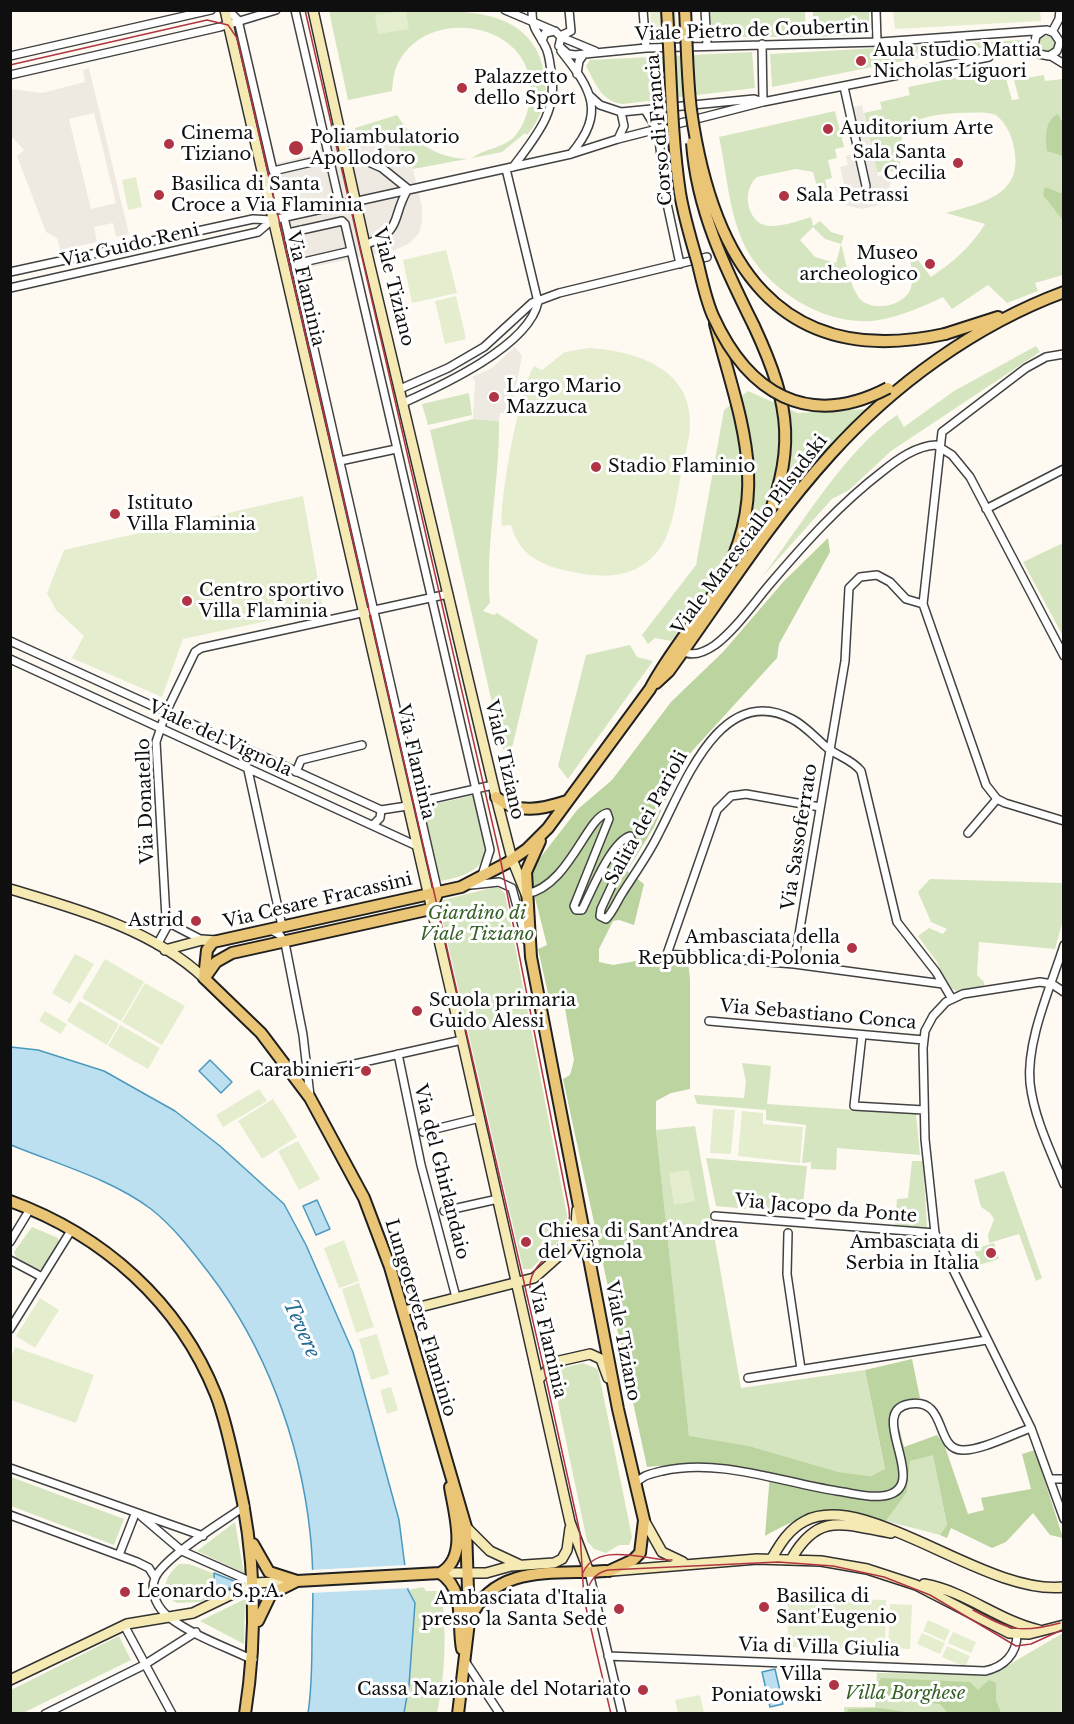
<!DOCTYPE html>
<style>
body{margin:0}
#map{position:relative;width:1074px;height:1724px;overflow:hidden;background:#fefaf2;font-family:"Libre Baskerville",serif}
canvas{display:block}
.frame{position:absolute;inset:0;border:12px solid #0f0f0f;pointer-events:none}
</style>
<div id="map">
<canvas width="1074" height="1724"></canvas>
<div class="frame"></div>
</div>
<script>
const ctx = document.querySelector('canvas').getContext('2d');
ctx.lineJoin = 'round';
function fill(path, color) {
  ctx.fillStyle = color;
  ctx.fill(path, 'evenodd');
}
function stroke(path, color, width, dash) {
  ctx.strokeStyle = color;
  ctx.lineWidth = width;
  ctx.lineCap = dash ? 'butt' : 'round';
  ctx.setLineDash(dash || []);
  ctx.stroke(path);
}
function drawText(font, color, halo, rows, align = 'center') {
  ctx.font = font + ' "Libre Baskerville",serif';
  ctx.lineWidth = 6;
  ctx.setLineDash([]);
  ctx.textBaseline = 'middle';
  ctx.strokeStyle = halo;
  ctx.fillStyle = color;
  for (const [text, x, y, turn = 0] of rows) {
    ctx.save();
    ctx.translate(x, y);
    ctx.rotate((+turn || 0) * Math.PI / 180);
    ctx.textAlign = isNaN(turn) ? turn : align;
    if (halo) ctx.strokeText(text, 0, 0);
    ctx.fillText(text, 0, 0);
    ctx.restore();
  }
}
const green = new Path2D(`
 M329,11c28,0 55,0 83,0 51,0 118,-5 132,60 5,24 -1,45 -17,64l-2,-2 -23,19 -30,6c11,-9 31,-10 41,-20 8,-8 14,-22 16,-33 17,-83 -106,-105 -133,-37 -3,7 -3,16 -4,23l-44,9z
 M710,11h95l1,26h-89l-5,-4z
 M813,11h56v20l-7,4 -49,2z
 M1039 44a8 8 0 1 1 16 0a8 8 0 1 1-16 0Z
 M1021,40v3l-68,8 -181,36 -2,-33z
 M752,52l3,36 -132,16c-22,-2 -28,-22 -37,-38l4,-6z
 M1003,68l9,32 7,-1 -5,-19 30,-5 1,6 18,-2v196l-28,8 3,8 -31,12 -19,-18 -36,24 -9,-12c-20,10 -42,19 -64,23 -50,8 -106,-26 -131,-68 -19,-33 -21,-79 -29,-115l116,-26 9,36 -9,2 2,9 -9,2 4,18 -7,2 2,8 -9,2 -5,-18 -17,-3 -39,8c-14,11 -12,41 7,48 12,4 35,-4 47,-8l2,9 7,-5 11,11 13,4 -3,8c5,17 8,40 18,54 13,15 46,8 52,-10 4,-13 -2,-29 -4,-42l24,31c21,-14 41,-31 54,-53l-39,-11c36,-10 78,-18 68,-65 -2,-12 -8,-25 -18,-33 -12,-4 -25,-2 -38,-2 -44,3 -63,9 -57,58l-24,1 -13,-59 18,-4 -2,-7 30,-7 -2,-8zM813,227l12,12 16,5 -5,19 -21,-6 -15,-17z
 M397,115c18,28 37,42 70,44l-54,10 -4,-9 -27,-23 -25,1 -2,-10z
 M1036,346l4,6 -149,99 -42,39 -17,9 -70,78c39,-51 83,-127 135,-162l7,12 50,-36z
 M748,391l50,22 69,-4 -80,90 -116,142 -16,-3 -7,6 -6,-9 54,-70 28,-155z
 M469,393l3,22 -44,10 -6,-21z
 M473,419l26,2c1,61 -14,121 -9,182l-7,8 11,4 3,-2 41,27 -29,120 -7,-13 -72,-317z
 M1063,543v93l-40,-74z
 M630,645l7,12 16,4 -85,118 -10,-13 28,-111z
 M474,795l11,56c-2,21 -27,27 -45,30l-17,-74z
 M930,879l133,4v37l-8,29 -76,-7 -2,33 7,7v6l-24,5 -13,-7 -10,-24 -19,-26 11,-8 14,6 4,-5 -16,-7 -13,-30z
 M491,888h9l5,6 62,321c0,26 -20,37 -36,54h-8l-83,-359 3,-10z
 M742,1063l29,3 -4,38 149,10 4,41 -83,-7 -1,22 -25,-1v-7l-9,1 4,-38 -40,-5v-10l-69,-6 -3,-9 50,3 2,-16z
 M695,1126l46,262 124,-18 20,100 -14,6 -32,-4 -90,-26 -60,-9 -33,-307z
 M706,1158l101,8 -4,38 9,11 -96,-9z
 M912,1161h11l4,67 -32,-3 2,-26 11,-1z
 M1004,1171l38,107 -6,3 -17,-47 -30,9 -1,-8 6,-16 -4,-6 -9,-6 -7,-27z
 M32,1227l26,11v4l-14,26 -7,2 -21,-12 -2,-6z
 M994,1243l5,16 -20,6 -5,-16z
 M583,1363l15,6 34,168 -3,8h-10l-13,8 -12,-4 -7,-8 -34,-162 10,-11z
 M933,1454l14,72 -7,9 -54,-14 21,-29 3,-31z
 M11,1477l113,42 -10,26 -103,-39z
 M235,1522l8,46 1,5 -47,-22z
 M179,1564h10l50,19 -39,19 -23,1c-20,-10 -11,-28 2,-39z
 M423,1587l3,4h16c4,42 4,81 -5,122l-33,1 5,-29 6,-82 -7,-13z
 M245,1599l-1,45 -44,-23z
 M1063,1633v80l-219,1v-7h31l2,-34 116,1z
 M119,1636l12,24 -108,53h-12v-23z`);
const forest = new Path2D(`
 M1058,114l5,10v32l-16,-5c-2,-13 -2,-31 11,-37z
 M1045,187l18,7v26l-20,-25z
 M828,538l2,14 -51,92 -2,14 -84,92 -14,19 -25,58 -27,44 17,13 -10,41 -15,-5 -6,1 -14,28v13l14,3 40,-7 35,2 2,19v110l-19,4 -15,8v29l33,306 60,10 90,26 32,4 14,-7 -20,-99 47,-11 8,39 -15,2 -11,9 10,38 33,-12 7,9 24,70 16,-4 -3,-12 50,-9 -9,-35 13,-4 28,88 -13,-3 -17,-22 -27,29 -14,6 -41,-20 -4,10 -7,-3 7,-10 -14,-70 -23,6 -3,31 -21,29c-59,-14 -68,-14 -121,15l5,-63c-42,-7 -80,-11 -123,-6l-84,-388 7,-4 4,-15 -10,-57 -14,-1 -12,-53 9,-4 -14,-55v-23l45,-58 34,-29 59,-78 52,-50 61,-71z
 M881,1678l89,4 8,8 11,-10 7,3v17l5,13h-57l3,-1 -7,-8 -68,-8z
 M881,1708l29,5h-64l3,-4z`);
const pitch = new Path2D(`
 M406,11l3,18 -31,5 -3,-19z
 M650,11h26l1,19 -25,2z
 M893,11h147l1,10 -146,8z
 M136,177l6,30 -14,3 -6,-30z
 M446,250l11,43 -45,10 -9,-43z
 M456,296l10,43 -21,5 -10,-43z
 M589,348c47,3 102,20 101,76 0,16 -6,33 -9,50 -4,22 -7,46 -16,66 -20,37 -55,40 -92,32 -29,-5 -54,-16 -62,-47l-9,1c-3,-25 18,-140 32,-160l8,4 23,-18z
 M303,496l20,113 -140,30 -21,58 -90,-39 12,-22 -28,-26 -9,-17 17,-43z
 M75,954l19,10 -24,40 -18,-11z
 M105,959l39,23 -23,39 -39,-23z
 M145,983l40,23 -23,39 -40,-23z
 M79,1001l40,23 -12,21 -40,-24z
 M45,1011l22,13 -6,10 -22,-13z
 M120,1025l40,23 -12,21 -40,-23z
 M259,1089l8,12 -44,26 -7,-12z
 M273,1099l24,38 -35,22 -24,-38z
 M713,1109l22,1 -4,44 -21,-1z
 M742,1111l21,2v11l40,3 -3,36 -62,-7z
 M298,1141l22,38 -21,11 -21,-39z
 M689,1170l6,31 -21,4 -5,-32z
 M344,1240l15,41 -20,7 -15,-40z
 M359,1283l15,44 -18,6 -14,-44z
 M40,1298l19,12 -24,38 -19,-12z
 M377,1334l12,40 -18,6 -12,-41z
 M15,1347l79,28 -18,48 -65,-23v-41z
 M391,1387l7,23 -11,4 -7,-24z
 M808,1594v4l78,2 -1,49 -97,-2 -1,-52z
 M890,1604l22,1 -2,44 -22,-1z
 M928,1620l22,10 -5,11 -22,-10z
 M953,1632l23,10 -5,11 -23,-10z
 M922,1633l23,10 -5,11 -23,-10z
 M947,1646l23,10 -5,11 -23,-10z
 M700,1695l4,18h-26l-3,-13z`);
const plaza = new Path2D(`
 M89,68l40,166 -13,3 -3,-14 -19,4 3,15 -37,8 -3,-12 -11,-6 -29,-76 7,-6 -13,-14v-47l31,4 43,-11 -2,-12zM94,113l22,90 -25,6 -22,-90z
 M862,105l16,71 11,-2 2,8 -5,15 -10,9 -15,3 -15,-4 -12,-18 10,-3 -4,-17 8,-2 -2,-9 9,-3 -10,-44z
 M376,137l14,3 8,6 15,23 9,37v16l-3,11 -9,10 -15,7 -93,19 -26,-106 42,-9 -1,-6z
 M515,347l7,9 -11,57h-11l-1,8 -26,-2 2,-38 -3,-4 20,-9z`);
const water = new Path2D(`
 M11,1047l27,3 66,21 71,40 45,35 64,58 22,41 47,107 46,168 9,70 7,13 -6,82 -5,28h-96c4,-25 4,-51 4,-77 1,-34 2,-69 -2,-104 -10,-92 -45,-186 -101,-259 -17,-22 -36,-47 -58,-64 -40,-30 -94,-45 -140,-64z
 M210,1060l22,22 -11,11 -22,-22z
 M317,1200l13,29 -14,6 -13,-29z
 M214,1573l25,10 -24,12z
 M775,1669l8,35 -13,3 -8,-35z`);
const pier = new Path2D(`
 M408,1565l3,23 -101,5 -1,-23z`);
const street = new Path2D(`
 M228,10l10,10 35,151 56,-13
 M295,10l45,195
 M505,10l47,20
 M643,10l3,38
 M705,10l2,35
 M876,10l1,32
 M1052,32l7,-13 1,-9
 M560,36l11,-5 -2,-21
 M561,37l34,14
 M542,41l3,-8 10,-2 6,6 -2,9
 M762,44l1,58
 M559,46l9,8 7,1 71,-7 234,-6 167,-12 7,3 6,9 -3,9 -8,5 -10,-2 -5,-8 2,-10 7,-5
 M561,51c31,39 45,61 10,103
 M10,56l201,-46
 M1051,56l13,8
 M577,74l2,-13 5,-7
 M10,75l210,-48 56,-17
 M844,87l22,99
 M589,95l11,10 21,7 133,-13 9,3
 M645,110l13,21 8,68 14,65
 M618,139l6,-13 -3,-14
 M344,151l38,17 26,21
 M513,167c23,-31 46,-56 38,-96 -1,-7 -2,-17 -5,-23 -8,-17 -14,-17 -14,-38
 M506,169l32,133
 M284,217l154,675
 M288,233l54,-12 3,3 145,626 -8,25
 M365,245c40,-16 25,-26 43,-56
 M295,264l56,-13
 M10,272l243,-53 19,1 299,-66 47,-15 145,-37 226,-45
 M10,288l248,-56 14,-12
 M1064,354l-18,3 -20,11 -84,64 -19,172 63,181 11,14 8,4 59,18
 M400,389l48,-21 36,-21 48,-44 27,-10 148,-36
 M403,403c38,-17 126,-57 135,-101
 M340,461l56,-12
 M986,509l78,-40
 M10,641l371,169 26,-4
 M681,651c11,6 24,1 34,-6 21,-16 38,-41 55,-61 35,-41 70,-80 113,-113 15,-12 33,-25 53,-26l16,10 18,22 94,179
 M10,659l407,187
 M248,770l34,156
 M296,772l5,-12 61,-15
 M418,802l75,-17
 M820,807l-74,-13 -15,2 -14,14 -50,144 127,10 149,20
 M373,825l7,-7 1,-8
 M968,833l29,-34
 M471,885l28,-3 13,6 14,52
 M526,894c43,-8 60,-76 81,-81l2,6 -35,87 2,4h6c9,-18 29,-68 48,-74l2,6 -31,67 -1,7 6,3c7,-7 11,-18 17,-27 12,-19 26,-38 36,-59 24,-45 61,-152 133,-114 12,6 22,17 32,26 11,11 27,13 37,26l36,151 39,50 16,27
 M169,923l-3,-5 -10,-176 10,-30 29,-60 6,-4 247,-54
 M169,923l33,17
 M271,930l9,5 5,8 18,92 7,61
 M157,945l12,-22
 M1064,945c-13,41 -38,96 -34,138 4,35 21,69 34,101
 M794,964l51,-303 4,-73 11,-11 17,-2 13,7 16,17 17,5
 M1064,992l-12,-8 -12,-2 -77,12 -17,8 -13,14 -8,15 -2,17 2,91 10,94 96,195 33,91
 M709,1021l215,19
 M862,1035l-8,71 70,4
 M398,1054l23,111 35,132
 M337,1068l125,-28
 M423,1132l57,-14
 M444,1211l54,-12
 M715,1216l220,17
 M788,1233l-1,41 14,95
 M10,1242l20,-33
 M10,1260l32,17
 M10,1329l62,-100
 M748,1378l239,-38
 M10,1468l193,68
 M1050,1479h14
 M635,1485c6,-10 16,-11 27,-14 58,-13 118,11 175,20 15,2 31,7 45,5 54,-6 -18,-84 27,-92 39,-7 25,45 53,46 18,1 51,-16 69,-22
 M245,1506c-21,15 -81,51 -90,72 -6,15 3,31 15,40 24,18 56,29 83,42
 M10,1515l127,47 12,6 6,10
 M141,1516l41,35 72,32
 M119,1555l16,-41
 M589,1572l33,142
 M124,1625l48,89
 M608,1656l377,15c19,-4 32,-17 32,-37
 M465,1661l35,53
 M45,1714l99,-49 52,-33`);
const secondary = new Path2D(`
 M225,10l237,1030 108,482 19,50
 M313,10l52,235 131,552 16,62 14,35
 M10,889c67,20 142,40 194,89
 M165,950l37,-10 14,1
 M404,1311l130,-33 27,-24 11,-14 4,-14 1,-16
 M539,1379l16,-17 35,-8 11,5 7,19
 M644,1520l18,32 21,10
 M466,1527l24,24 28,13
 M772,1558c8,-14 17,-29 33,-37 62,-32 180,75 259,66
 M792,1558c27,-47 53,-33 99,-25
 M612,1571l145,-12 64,2 46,8 49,16 93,48 20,1 35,-9
 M440,1573h46l25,-7 43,-3 8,-4 5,-9 3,-22
 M924,1584c41,7 75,37 115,46
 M10,1680l117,-56 66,-11 62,-30 38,-2`);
const primary = new Path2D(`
 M754,326c38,82 43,126 6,211
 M945,334l53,-17
 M656,683l13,-12c52,-72 101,-150 161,-216 63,-70 145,-130 234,-163
 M496,797c21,18 47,12 71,4
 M540,841l-14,31 5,85 87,452 26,111 -4,33 -7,7 -24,11
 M206,976l10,-14 16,-9 199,-44 7,-17
 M204,978l3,-28 6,-8 248,-55 46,-24 20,-14 21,-21 102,-139c20,-38 49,-70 71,-107 52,-92 18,-165 -6,-258
 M204,978l57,55 49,65 54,100 26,69 76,260 3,95 -11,92
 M10,1201c93,34 169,101 206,194 10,26 15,53 21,79 19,81 21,158 8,240
 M253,1544l16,28 28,9 143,-8c29,-15 14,-60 10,-86
 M440,1573c26,17 17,49 22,76
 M471,1617c25,-54 86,-42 135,-46
 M258,1621l13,-27 26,-13`);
const tram = new Path2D(`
 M305,10l194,842 70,357c6,43 -42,47 -39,81
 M10,65l197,-45 21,5 9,13 304,1318 39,177 4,66 27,115
 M582,1575c13,-35 63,-15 90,-15
 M587,1598c0,-14 7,-25 21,-28l170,-8 55,4 51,11 46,18 86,51 15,-2 33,-15
 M973,1610c37,20 46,24 87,13`);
const primaryBridge = new Path2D(`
 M667,10c4,61 4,123 13,183 4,24 11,47 18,71 4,17 8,36 15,52 35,77 95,114 175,72
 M685,10c2,33 2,68 6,100 21,149 86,261 254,224
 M692,143c5,67 32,123 62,183`);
const markers = [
 [861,61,6,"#b03544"],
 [462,88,6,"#b03544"],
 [828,129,6,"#b03544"],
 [169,144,6,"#b03544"],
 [296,148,8,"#b03544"],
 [958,163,6,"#b03544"],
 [159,195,6,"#b03544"],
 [784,196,6,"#b03544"],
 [930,264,6,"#b03544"],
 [494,397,6,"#b03544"],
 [596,467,6,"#b03544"],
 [115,514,6,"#b03544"],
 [187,601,6,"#b03544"],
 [196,921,6,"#b03544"],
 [852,948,6,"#b03544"],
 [417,1011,6,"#b03544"],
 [366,1071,6,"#b03544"],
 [526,1242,6,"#b03544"],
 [991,1253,6,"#b03544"],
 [125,1592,6,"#b03544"],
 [764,1607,6,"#b03544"],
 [619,1609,6,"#b03544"],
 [834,1685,6,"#b03544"],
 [643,1690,6,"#b03544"]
];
const streetNames = [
 ["Viale Pietro de Coubertin",752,31,-2],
 ["Corso di Francia",660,130,-95],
 ["Via Guido Reni",130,246,-13],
 ["Viale Tiziano",393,287,76],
 ["Via Flaminia",305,289,77],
 ["Viale Maresciallo Pilsudski",750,535,-53],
 ["Viale del Vignola",220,739,25],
 ["Viale Tiziano",504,760,77],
 ["Via Flaminia",415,762,77],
 ["Via Donatello",146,801,-92],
 ["Salita dei Parioli",647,818,-61],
 ["Via Sassoferrato",800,837,-81],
 ["Via Cesare Fracassini",318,901,-13],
 ["Via Sebastiano Conca",818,1015,5],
 ["Via del Ghirlandaio",441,1172,76],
 ["Via Jacopo da Ponte",826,1209,5],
 ["Lungotevere Flaminio",420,1318,73],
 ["Via Flaminia",547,1341,77],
 ["Viale Tiziano",622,1341,79],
 ["Via di Villa Giulia",819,1648,2]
];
const poiNames = [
 ["Aula studio Mattia",873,51],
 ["Nicholas Liguori",873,72],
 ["Palazzetto",474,78],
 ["dello Sport",474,99],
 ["Auditorium Arte",840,129],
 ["Cinema",181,134],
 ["Tiziano",181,155],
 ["Poliambulatorio",310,138],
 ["Apollodoro",310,159],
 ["Sala Santa",946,153,"right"],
 ["Cecilia",946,174,"right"],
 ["Basilica di Santa",171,185],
 ["Croce a Via Flaminia",171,206],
 ["Sala Petrassi",796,196],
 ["Museo",918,254,"right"],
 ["archeologico",918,275,"right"],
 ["Largo Mario",506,387],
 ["Mazzuca",506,408],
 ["Stadio Flaminio",608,467],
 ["Istituto",127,504],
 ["Villa Flaminia",127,525],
 ["Centro sportivo",199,591],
 ["Villa Flaminia",199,612],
 ["Astrid",184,921,"right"],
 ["Ambasciata della",840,938,"right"],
 ["Repubblica di Polonia",840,959,"right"],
 ["Scuola primaria",429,1001],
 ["Guido Alessi",429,1022],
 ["Carabinieri",354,1071,"right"],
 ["Chiesa di Sant'Andrea",538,1232],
 ["del Vignola",538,1253],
 ["Ambasciata di",979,1243,"right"],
 ["Serbia in Italia",979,1264,"right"],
 ["Leonardo S.p.A.",137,1592],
 ["Basilica di",776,1597],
 ["Sant'Eugenio",776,1618],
 ["Ambasciata d'Italia",607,1599,"right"],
 ["presso la Santa Sede",607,1620,"right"],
 ["Villa",822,1675,"right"],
 ["Poniatowski",822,1696,"right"],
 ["Cassa Nazionale del Notariato",631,1690,"right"]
];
const parkNames = [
 ["Giardino di",477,914],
 ["Viale Tiziano",477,935],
 ["Villa Borghese",905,1694]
];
const waterNames = [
 ["Tevere",301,1329,66]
];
fill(green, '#d5e5bf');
fill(forest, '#bbd4a0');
fill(pitch, '#e5edcf');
fill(plaza, '#eeeae1');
fill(water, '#bce0f0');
stroke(water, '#4b99bf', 1.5);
fill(pier, '#fefaf2');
stroke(street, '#424242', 10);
stroke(secondary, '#313131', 12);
stroke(primary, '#202020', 14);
stroke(street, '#fff', 7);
stroke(secondary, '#f6eab4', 9);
stroke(primary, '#eac576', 10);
stroke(tram, '#b03544', 1.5);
stroke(primaryBridge, '#202020', 14, []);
stroke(primaryBridge, '#eac576', 10);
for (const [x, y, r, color] of markers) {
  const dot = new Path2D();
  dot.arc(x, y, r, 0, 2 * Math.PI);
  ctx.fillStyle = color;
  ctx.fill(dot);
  stroke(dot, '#fff', 2);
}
drawText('18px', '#0f0f0f', '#fff', streetNames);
drawText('18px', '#0f0f0f', '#fff', poiNames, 'left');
drawText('italic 18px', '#366026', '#fff', parkNames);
drawText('italic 20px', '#256b94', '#fff', waterNames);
</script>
